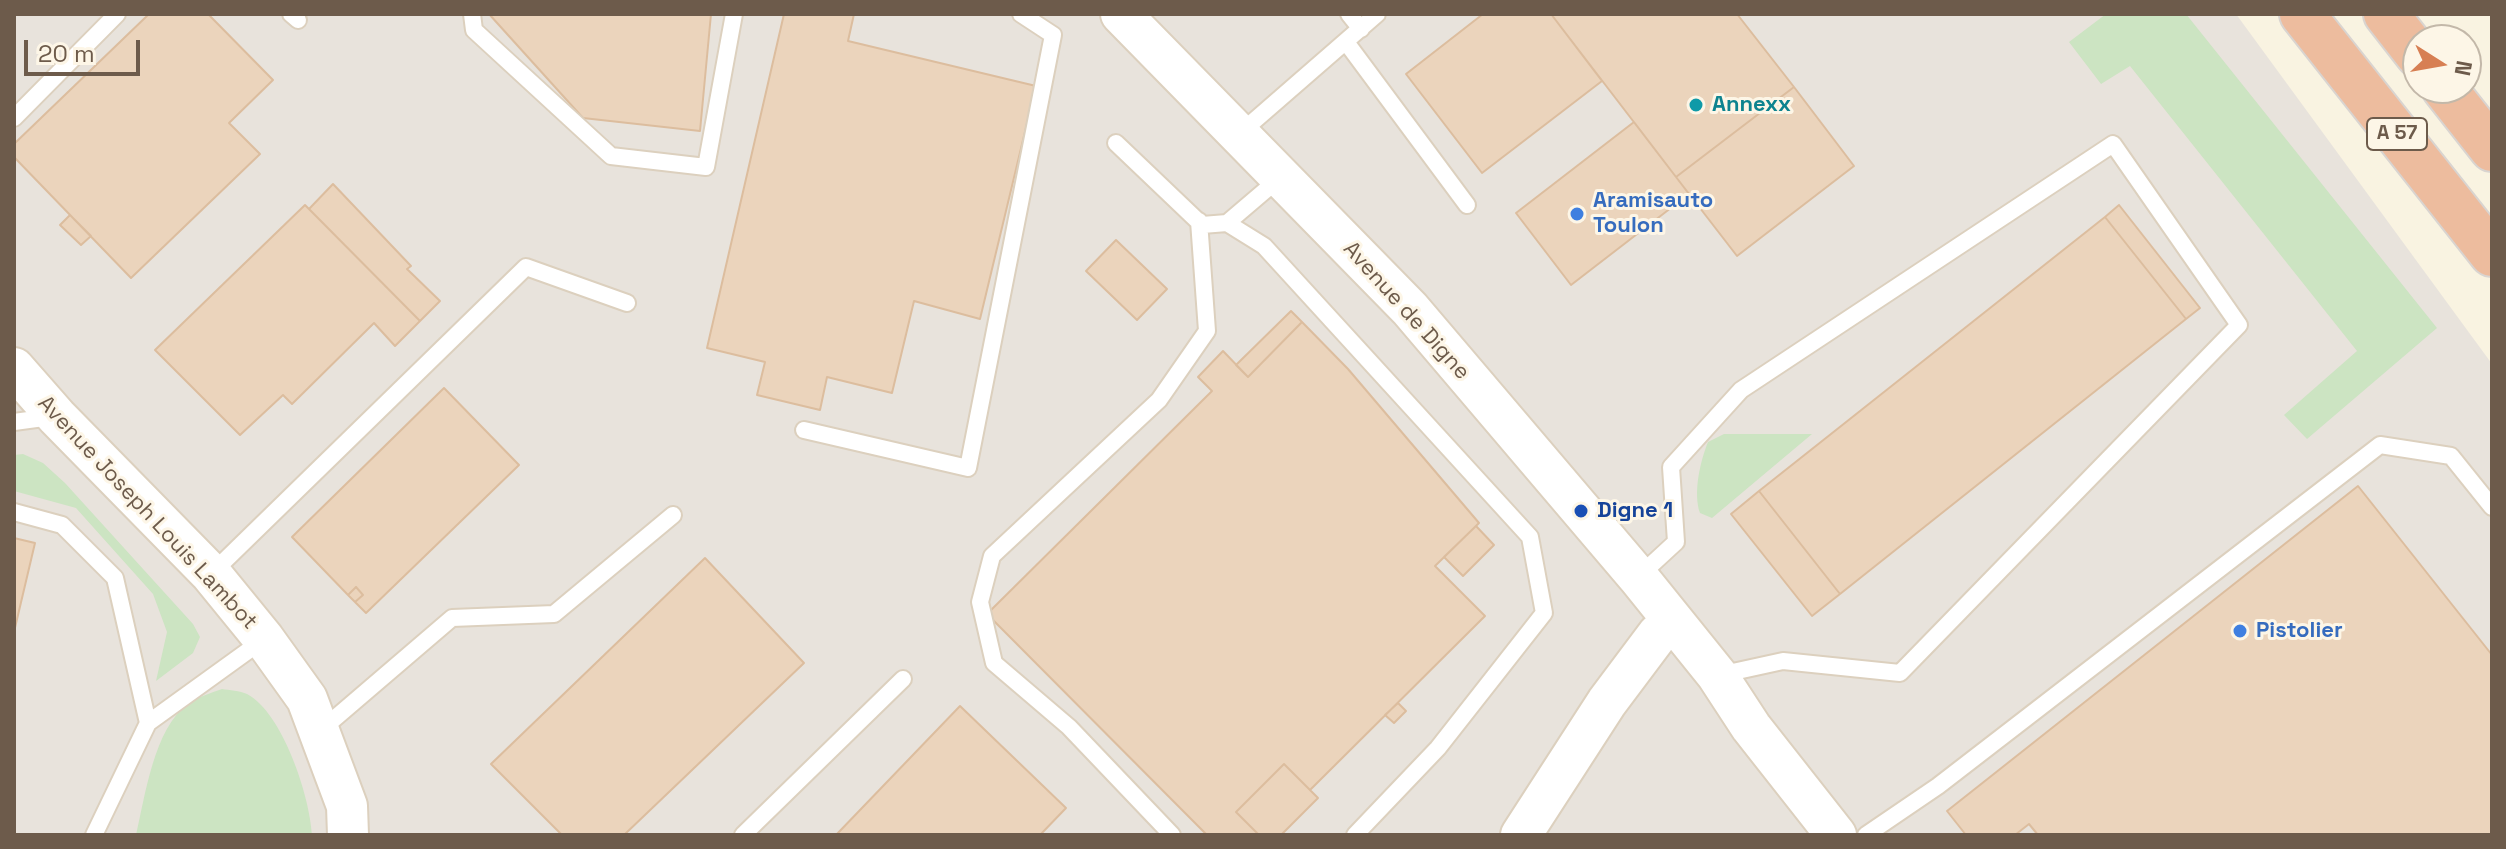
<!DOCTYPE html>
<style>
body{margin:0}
#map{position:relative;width:2506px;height:849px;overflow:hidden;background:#f9f3e1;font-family:"Space Grotesk",sans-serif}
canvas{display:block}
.frame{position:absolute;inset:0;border:16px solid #6d5b4b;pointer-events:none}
.north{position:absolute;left:2402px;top:24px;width:80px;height:80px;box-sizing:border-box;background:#fdf6e7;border:2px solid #c3b8a9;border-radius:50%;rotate:101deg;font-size:22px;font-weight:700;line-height:32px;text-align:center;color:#6d5b4b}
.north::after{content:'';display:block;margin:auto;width:28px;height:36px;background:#d77f53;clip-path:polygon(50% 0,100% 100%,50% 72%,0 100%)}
.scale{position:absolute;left:24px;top:40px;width:116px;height:36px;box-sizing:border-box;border:4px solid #6d5b4b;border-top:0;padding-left:10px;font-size:24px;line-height:28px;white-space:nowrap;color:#6d5b4b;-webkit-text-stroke:6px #fdf6e7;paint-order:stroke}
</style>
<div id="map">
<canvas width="2506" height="849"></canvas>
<div class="frame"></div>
<div class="north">N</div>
<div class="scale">20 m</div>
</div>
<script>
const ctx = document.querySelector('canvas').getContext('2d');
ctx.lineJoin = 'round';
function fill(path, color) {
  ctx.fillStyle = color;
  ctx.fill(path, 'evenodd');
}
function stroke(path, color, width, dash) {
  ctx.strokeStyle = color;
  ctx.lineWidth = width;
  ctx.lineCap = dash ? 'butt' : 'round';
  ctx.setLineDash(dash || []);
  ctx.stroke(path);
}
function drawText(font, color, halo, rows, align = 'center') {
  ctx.font = font + ' "Space Grotesk",sans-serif';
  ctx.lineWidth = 6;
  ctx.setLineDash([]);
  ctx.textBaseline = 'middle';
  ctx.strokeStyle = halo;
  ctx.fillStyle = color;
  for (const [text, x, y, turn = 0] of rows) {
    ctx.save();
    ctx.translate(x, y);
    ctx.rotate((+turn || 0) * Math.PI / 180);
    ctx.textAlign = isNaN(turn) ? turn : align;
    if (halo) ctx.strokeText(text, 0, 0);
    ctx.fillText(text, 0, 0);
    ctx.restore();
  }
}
const industrial = new Path2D(`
 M14,14h2222l256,350v471h-2478z`);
const green = new Path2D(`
 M2106,14h80l251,314 -130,111 -23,-24 73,-64 -227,-285 -29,18 -32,-42z
 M1724,434h88l-100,84 -12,-5c-7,-20 0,-51 8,-71z
 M23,454l20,9 22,20 128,141 7,13 -7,16 -37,28 11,-49 -14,-38 -77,-86 -62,-17v-36z
 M222,689c7,1 18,2 25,5 36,19 63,103 65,141h-176c9,-38 18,-107 52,-131 9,-7 23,-11 34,-15z`);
const building = new Path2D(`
 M149,14h59l65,66 -44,43 31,31 -129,124 -117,-121v-13z
 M489,14h222l-11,117 -117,-13z
 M784,14h70l-6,27 188,45 -56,233 -66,-18 -22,92 -65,-16 -7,33 -63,-15 8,-33 -58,-14z
 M1483,14h68l51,67 -120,92 -76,-99z
 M1551,14h186l57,73 -118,90z
 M1794,87l60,79 -117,90 -61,-79z
 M1634,122l55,72 -118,91 -55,-72z
 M333,184l78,82 -4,3 33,32 -20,20 -111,-112z
 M305,205l115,116 -25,25 -21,-23 -82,81 -9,-9 -43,40 -85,-85z
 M2119,205l81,103 -14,11 -81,-102z
 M70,215l21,21 -10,9 -21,-20z
 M2105,217l81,102 -346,275 -81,-103z
 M1116,240l51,49 -30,31 -51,-49z
 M1291,311l11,11 -54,55 -12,-12z
 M1302,322l46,47 131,154 -44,43 50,50 -175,174 -26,-26 -48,48 23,23h-52l-220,-221 225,-223 -14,-14 25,-26 25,26z
 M444,388l75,77 -153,148 -11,-11 8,-7 -7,-8 -8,8 -56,-58z
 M2358,486l134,169v180h-454l-9,-11 -14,11h-49l-19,-24z
 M1759,491l81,103 -28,22 -81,-102z
 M1476,526l18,19 -31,31 -19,-19z
 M14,538l21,5 -21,89z
 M705,558l99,105 -180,172h-62l-71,-71z
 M356,587l7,8 -8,7 -7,-7z
 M1398,703l8,8 -12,12 -9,-8z
 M960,706l106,102 -26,27h-204z
 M1284,764l34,34 -37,37h-22l-23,-23z`);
const service = new Path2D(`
 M291,14l7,6
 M472,14l2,16 137,126 95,11 28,-153
 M1349,14l12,15
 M1346,42l121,163
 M14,118l103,-104
 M1239,134l138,-120
 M1116,143l86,82 25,-2
 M1281,177l-54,46 37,23 266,291 14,76 -106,135 -83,87
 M14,422l37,-5
 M804,430l164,38 85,-433 -32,-21
 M14,512l48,13 53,53 33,145
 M212,573l314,-306 101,36
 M1638,577l38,-35 -5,-75 70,-77 372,-246 126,181 -339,348 -117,-12 -64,14
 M320,731l132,-113 102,-4 119,-99
 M94,835l54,-112 115,-83
 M743,835l160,-156
 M1172,835l-103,-108 -75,-64 -14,-61 12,-46 167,-156 48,-69 -8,-110
 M1866,835l72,-49 442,-341 71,11 41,51`);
const tertiary = new Path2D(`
 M1121,14l289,295 228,268 79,98 34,52 85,108
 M14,368l43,49 154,157 53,65 43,60 40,107 1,29
 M1521,835l86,-133 51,-68 17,-11`);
const motorway = new Path2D(`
 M2302,14l190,240
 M2386,14l32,41
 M2444,88l48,61`);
const markers = [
 [1696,105,8,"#0f9aa8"],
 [1577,214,8,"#3f7fe0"],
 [1581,511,8,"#1a4fb4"],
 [2240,631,8,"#3f7fe0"]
];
const shields = [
 [2397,134,60]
];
const shieldNames = [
 ["A 57",2397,134]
];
const cultureNames = [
 ["Annexx",1712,105]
];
const shopNames = [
 ["Aramisauto",1593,201],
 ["Toulon",1593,226],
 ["Pistolier",2256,631]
];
const streetNames = [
 ["Avenue de Digne",1406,311,48],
 ["Avenue Joseph Louis Lambot",147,513,47]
];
const transitNames = [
 ["Digne 1",1597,511]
];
fill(industrial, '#e8e3dc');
fill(green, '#cce4c2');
fill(building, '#ebd4bc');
stroke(building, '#dcbd9e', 2);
stroke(service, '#dcd0be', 20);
stroke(tertiary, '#dcd0be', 44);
stroke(motorway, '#d9d4d0', 48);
stroke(service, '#fff', 16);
stroke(tertiary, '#fff', 40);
stroke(motorway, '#edbc9e', 44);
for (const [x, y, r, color] of markers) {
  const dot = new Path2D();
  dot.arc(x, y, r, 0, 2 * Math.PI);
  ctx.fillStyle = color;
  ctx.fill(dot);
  stroke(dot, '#fdf6e7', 3);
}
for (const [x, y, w] of shields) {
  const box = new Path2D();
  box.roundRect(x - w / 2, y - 16, w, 32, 6);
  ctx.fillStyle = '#fdf6e7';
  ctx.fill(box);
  stroke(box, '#6d5b4b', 2);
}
drawText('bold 20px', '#6d5b4b', null, shieldNames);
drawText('bold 22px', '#0d838f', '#fdf6e7', cultureNames, 'left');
drawText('bold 22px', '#366cbe', '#fdf6e7', shopNames, 'left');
drawText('22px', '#6d5b4b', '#fdf6e7', streetNames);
drawText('bold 22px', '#164399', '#fdf6e7', transitNames, 'left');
</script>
